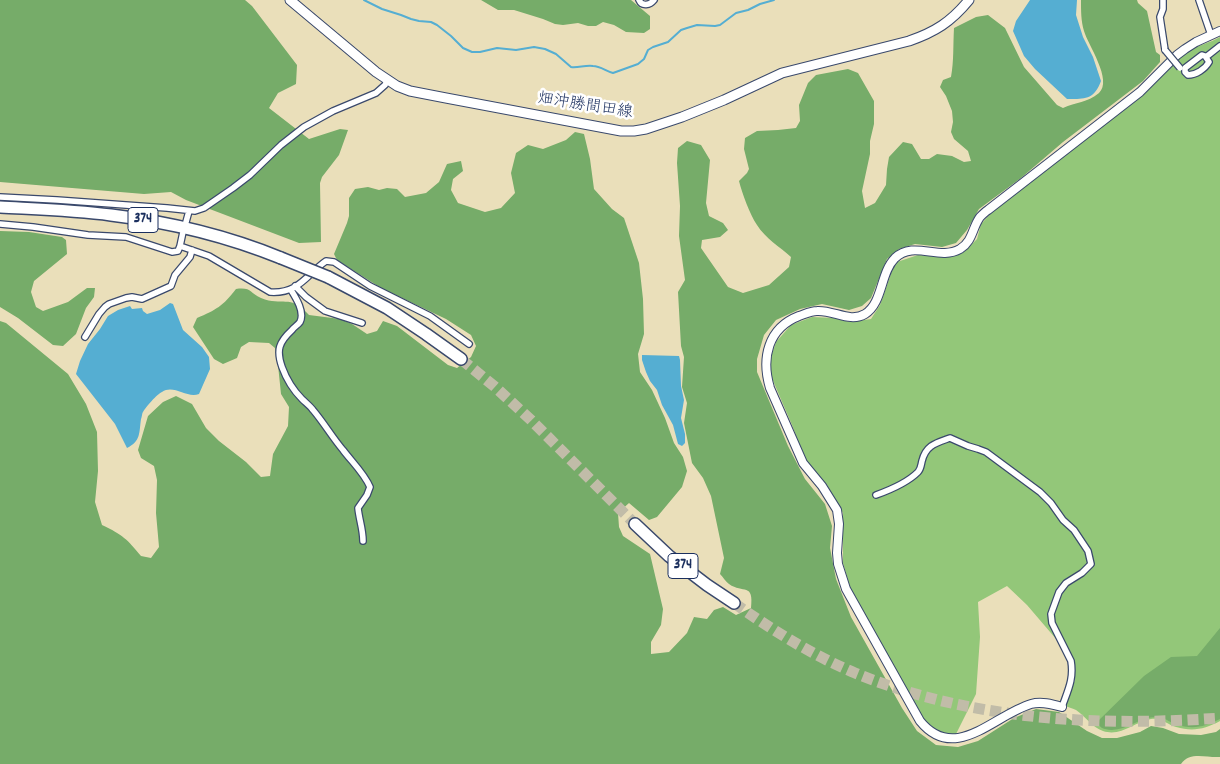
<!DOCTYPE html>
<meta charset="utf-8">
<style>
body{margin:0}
canvas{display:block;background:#eadfba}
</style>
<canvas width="1220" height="764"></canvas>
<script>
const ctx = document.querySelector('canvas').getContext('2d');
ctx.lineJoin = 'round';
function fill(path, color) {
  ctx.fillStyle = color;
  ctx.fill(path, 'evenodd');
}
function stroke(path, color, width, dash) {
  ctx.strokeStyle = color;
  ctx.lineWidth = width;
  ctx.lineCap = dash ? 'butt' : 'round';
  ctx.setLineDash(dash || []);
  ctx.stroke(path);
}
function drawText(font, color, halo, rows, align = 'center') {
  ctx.font = font + ' Dekko,"Klee One",sans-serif';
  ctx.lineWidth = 5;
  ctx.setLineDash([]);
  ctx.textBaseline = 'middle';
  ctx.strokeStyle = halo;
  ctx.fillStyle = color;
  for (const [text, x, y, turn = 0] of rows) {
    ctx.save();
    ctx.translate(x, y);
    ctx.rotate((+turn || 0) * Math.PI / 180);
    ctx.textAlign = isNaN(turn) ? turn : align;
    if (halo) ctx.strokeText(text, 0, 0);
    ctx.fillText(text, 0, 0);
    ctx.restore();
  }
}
const green = new Path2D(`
 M1220,37v684c-15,8 -27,11 -44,6 -9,-3 -16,-10 -25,-8 -17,3 -30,18 -48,12 -11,-4 -18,-15 -27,-21 -4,-2 -8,-3 -11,-4l10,-26 -1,-20 -47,-55 -20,-19 -29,16 2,35 -4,57 -22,44 -21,-7 -8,-9 -75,-135 -7,-24v-50l-16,-28 -21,-23 -14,-37 -21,-49v-19l5,-15 15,-17 21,-8 21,1 17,4 21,-3 9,-14 12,-34 5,-9 21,-7 31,2 16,-6 12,-12 4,-15 13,-14 138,-107c19,-16 35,-37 56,-51 9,-7 22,-9 32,-15z`);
const forest = new Path2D(`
 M0,0h245l7,6 45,59 -1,19 -18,9 -9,15 40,31 31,-10 8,1 -9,25 -17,22 -2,6 1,59 -22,1 -113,-43 -15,-8 -27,2 -144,-12z
 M481,0h150l19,16v13l-6,4 -18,-1 -12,-7 -11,-3 -7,4h-8l-10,-3 -15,2 -8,-1 -12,-5 -29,-9h-16z
 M1081,0h56l1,3 9,8 9,41 4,3v7l-17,19 -80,61 -42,36 -42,31 -12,21 -11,13 -14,4 -27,-3 -16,5 -12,10 -16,39 -9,8 -13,4 -27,-6 -22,5 -24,11 -12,15 -7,24v13l31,74 17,33 20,25 7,22 -2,22 6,31 15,38 51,91 15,23 19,14 22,2 20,-6 36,-23 22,-9 23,3 28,19 15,7h15l23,-6 11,-6 12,2 16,6 22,1 15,-3 4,-3v28c-14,1 -30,-6 -39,7h-1181v-443l6,2 62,51 18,30 11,28 1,39 -3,31 7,23c21,10 25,14 39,31l10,2 8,-11 -3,-34 1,-33 -3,-14 -13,-8 -3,-8 10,-34 15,-14 13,-6 16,8 14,24 13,13 27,21 15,15 9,-1 3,-22 15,-28 1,-19 -8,-13 -3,-29 -3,-17 -6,-5 -20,-1 -8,5 -4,11 -14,6 -9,-5 -21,-32 4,-9c19,-8 26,-12 39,-29 16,-2 13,4 25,9 22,9 28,-5 48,17l31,4 12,5 15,10 10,-3 6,-10 14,5 51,39 9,3 14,-11 5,-11 -5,-11 -25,-16 -65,-31 -44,-28 -3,-6 13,-31 2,-7v-18l6,-9 13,-2 11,3 8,-2 10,1 8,8 21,-4 13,-11 8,-18 14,-3 2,10 -10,8 -2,11 7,13 27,9 16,-4 14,-15 -4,-20 5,-20 12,-8 15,4 23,-9 9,-8 9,2 6,25 4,30 18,20 12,9 15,45 4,36 1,35 -6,20 2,18 12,18 13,28 9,25 9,14 4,14 -5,16 -25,30 -8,3 -20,-17 -11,10 1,14 4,9 27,18 13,55 -2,16 -10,17v12l18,-2 18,-19 7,-16 13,2 7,-9 9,-3 13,8 15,-7c3,-26 -8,-14 -22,-24 -3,-2 -6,-7 -9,-10l4,-16 -13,-62 -8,-18 -11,-15 -8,-40 3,-20 -5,-16 2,-30 -3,-11 -3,-54 7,-12 -6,-44 1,-30 -3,-43 1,-15 9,-7 14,4 9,15 -4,43 3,13 14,7 5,7 -8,7 -18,3 -1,8 27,39 15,6 26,-8 20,-18 2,-10c-11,-10 -26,-19 -34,-32 -7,-10 -15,-32 -18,-44l8,-8 2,-4 -5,-20 1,-11 12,-7 21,-1 18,-2 4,-7 -1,-16 9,-22 8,-8 32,-6 10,4 16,28v23l-4,17v13l-8,37 3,17 10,-5 11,-18 1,-16 2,-12 14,-15 9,2 9,15h8l8,-5 15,2 12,6 7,-1 -3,-10 -14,-12 -3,-7 2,-10 -1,-11 -6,-15 -6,-9 3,-7 8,-3c3,-16 2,-32 3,-49l22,-11 12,-2 17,13 19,39 33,38 6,3c13,-6 24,-5 36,-15 14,-13 -11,-48 -15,-62 -3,-10 -3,-20 -3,-31z
 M0,231l29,1 33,5 4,3 1,14 -33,27 -3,11 5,15 7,4 25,-9 19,-14h8l-1,9 -8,11 -10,26 -13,12 -10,-1 -35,-27 -18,-11z
 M1220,628v91c-16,8 -27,11 -45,5 -6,-2 -11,-7 -17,-7 -19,-1 -34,17 -53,12 -3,0 -6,-4 -9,-6l48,-47 27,-19 26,-1z`);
const water = new Path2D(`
 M1030,0h47l-1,15 7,22 10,20 8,24c-7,19 -16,18 -34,18l-32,-30 -11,-13 -11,-25 3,-10z
 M170,303l3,1 10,26 19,17 7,10 1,12 -11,25c-12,5 -25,-10 -37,-2 -5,2 -16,15 -19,20 -1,1 -1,5 -2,7 -2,14 0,22 -14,29l-12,-24 -39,-50 4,-13 8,-17 12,-15 8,-13 10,-6 12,-4 2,3 10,-1 1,3 4,3 13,-4z
 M642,355l37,1 1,4 1,26 3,14 -3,18 4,16v9l-3,3 -4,-2 -5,-19 -11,-20 -5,-15 -7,-9 -4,-9 -4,-12z`);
const stream = new Path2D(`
 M364,0l18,9 19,6 10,4 8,2 12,1 6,3 14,11 12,12 9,4h8l17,-4 19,2 18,-3 11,2 11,5 15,13c7,1 14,-2 22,-1 7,0 13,5 20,7l25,-9 6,-5 4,-9 5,-3 15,-5 13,-12 6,-2 10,-3 18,1 5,-1 16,-12 12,-3 12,-6 14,-4`);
const motorwayTunnel = new Path2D(`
 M461,359l33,27 37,34 104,104
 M734,603c38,27 78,52 121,70 114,47 243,54 365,45`);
const minor = new Path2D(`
 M639,0c3,7 11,5 15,0
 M1163,0v9l-3,8 5,33
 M1199,0l12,35
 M1202,55l3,1 4,6c-4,7 -13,13 -21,13l-3,-3v-4z
 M1206,57l14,-11
 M0,197l57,3 110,8 28,3 9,-3 29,-20 17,-13 31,-30 23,-18 29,-16 43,-18 9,-8 2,-4
 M186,222l3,-11
 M0,224l33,3 55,8 38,2 46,15 6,-1 2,-5 29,10 61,36c29,2 36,-17 56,-31l8,1 36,24 60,30 39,28
 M180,246l3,-14
 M295,286l11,11 19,14 37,12
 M291,290c5,8 14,22 9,32 -2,3 -6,5 -8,8 -13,12 -16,20 -10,37 4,11 12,24 20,32 4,4 8,7 11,11 11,13 19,27 30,40 9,12 21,23 27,37l-3,8 -9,13c1,11 5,21 5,33
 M85,337l14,-23 6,-7 4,-3 17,-6 6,-1 10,2 29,-13 4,-11 15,-18 2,-7
 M876,495c14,-5 31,-12 42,-23 3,-3 3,-7 4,-11 4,-16 14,-18 28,-23l18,8 10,3 8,3 54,40 11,11 12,17 11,10 14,21 3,13 -9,9 -16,10 -7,9 -8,22 1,9 19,38c3,18 -3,29 -9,46`);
const tertiary = new Path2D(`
 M1062,707c-10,-3 -21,-6 -31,-3 -37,11 -76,60 -111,17l-74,-132 -8,-25 -1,-11 2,-29 -2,-14 -15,-24 -19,-23 -33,-75c-9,-30 -2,-60 29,-72 6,-2 12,-5 18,-5 17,-1 33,12 48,3 18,-11 15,-41 30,-56 19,-18 44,3 65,-9 13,-8 12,-21 20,-32 2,-2 5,-5 8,-7l152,-118 37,-37 8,-6 11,-7 24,-11`);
const secondary = new Path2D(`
 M290,0l86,72 21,14 13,5 36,7 175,33h13l12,-2 36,-12 42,-17 58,-27 127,-32c26,-9 42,-19 60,-41`);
const motorway = new Path2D(`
 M0,207c37,2 74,3 111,8 58,7 116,21 170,43
 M328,277l59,31 39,26 35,25
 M635,524l34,32 38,29 27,18`);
const minorBridge = new Path2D(`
 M1165,50l15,18`);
const motorwayBridge = new Path2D(`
 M281,258l47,19`);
const shields = [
 [143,220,30],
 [683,566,30]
];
const shieldNames = [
 ["374",143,220],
 ["374",683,566]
];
const streetNames = [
 ["畑沖勝間田線",585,107,9]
];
fill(green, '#93c779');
fill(forest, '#76ac69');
fill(water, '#55aed2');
stroke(stream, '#55aed2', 2);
stroke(motorwayTunnel, '#c1bca8', 11, [11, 5.5]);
stroke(minor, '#3a496c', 8);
stroke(tertiary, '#3a496c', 10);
stroke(secondary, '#3a496c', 11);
stroke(motorway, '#3a496c', 14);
stroke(minor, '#fff', 5.5);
stroke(tertiary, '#fff', 8);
stroke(secondary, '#fff', 9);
stroke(motorway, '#fff', 11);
stroke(minorBridge, '#3a496c', 8, []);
stroke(motorwayBridge, '#3a496c', 14, []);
stroke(minorBridge, '#fff', 5.5);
stroke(motorwayBridge, '#fff', 11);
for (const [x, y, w] of shields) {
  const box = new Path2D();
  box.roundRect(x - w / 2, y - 12.5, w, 25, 4);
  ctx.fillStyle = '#fff';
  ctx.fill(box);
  stroke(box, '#1b2f5e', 1);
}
drawText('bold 15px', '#1b2f5e', null, shieldNames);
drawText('16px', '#1b2f5e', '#fff', streetNames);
</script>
